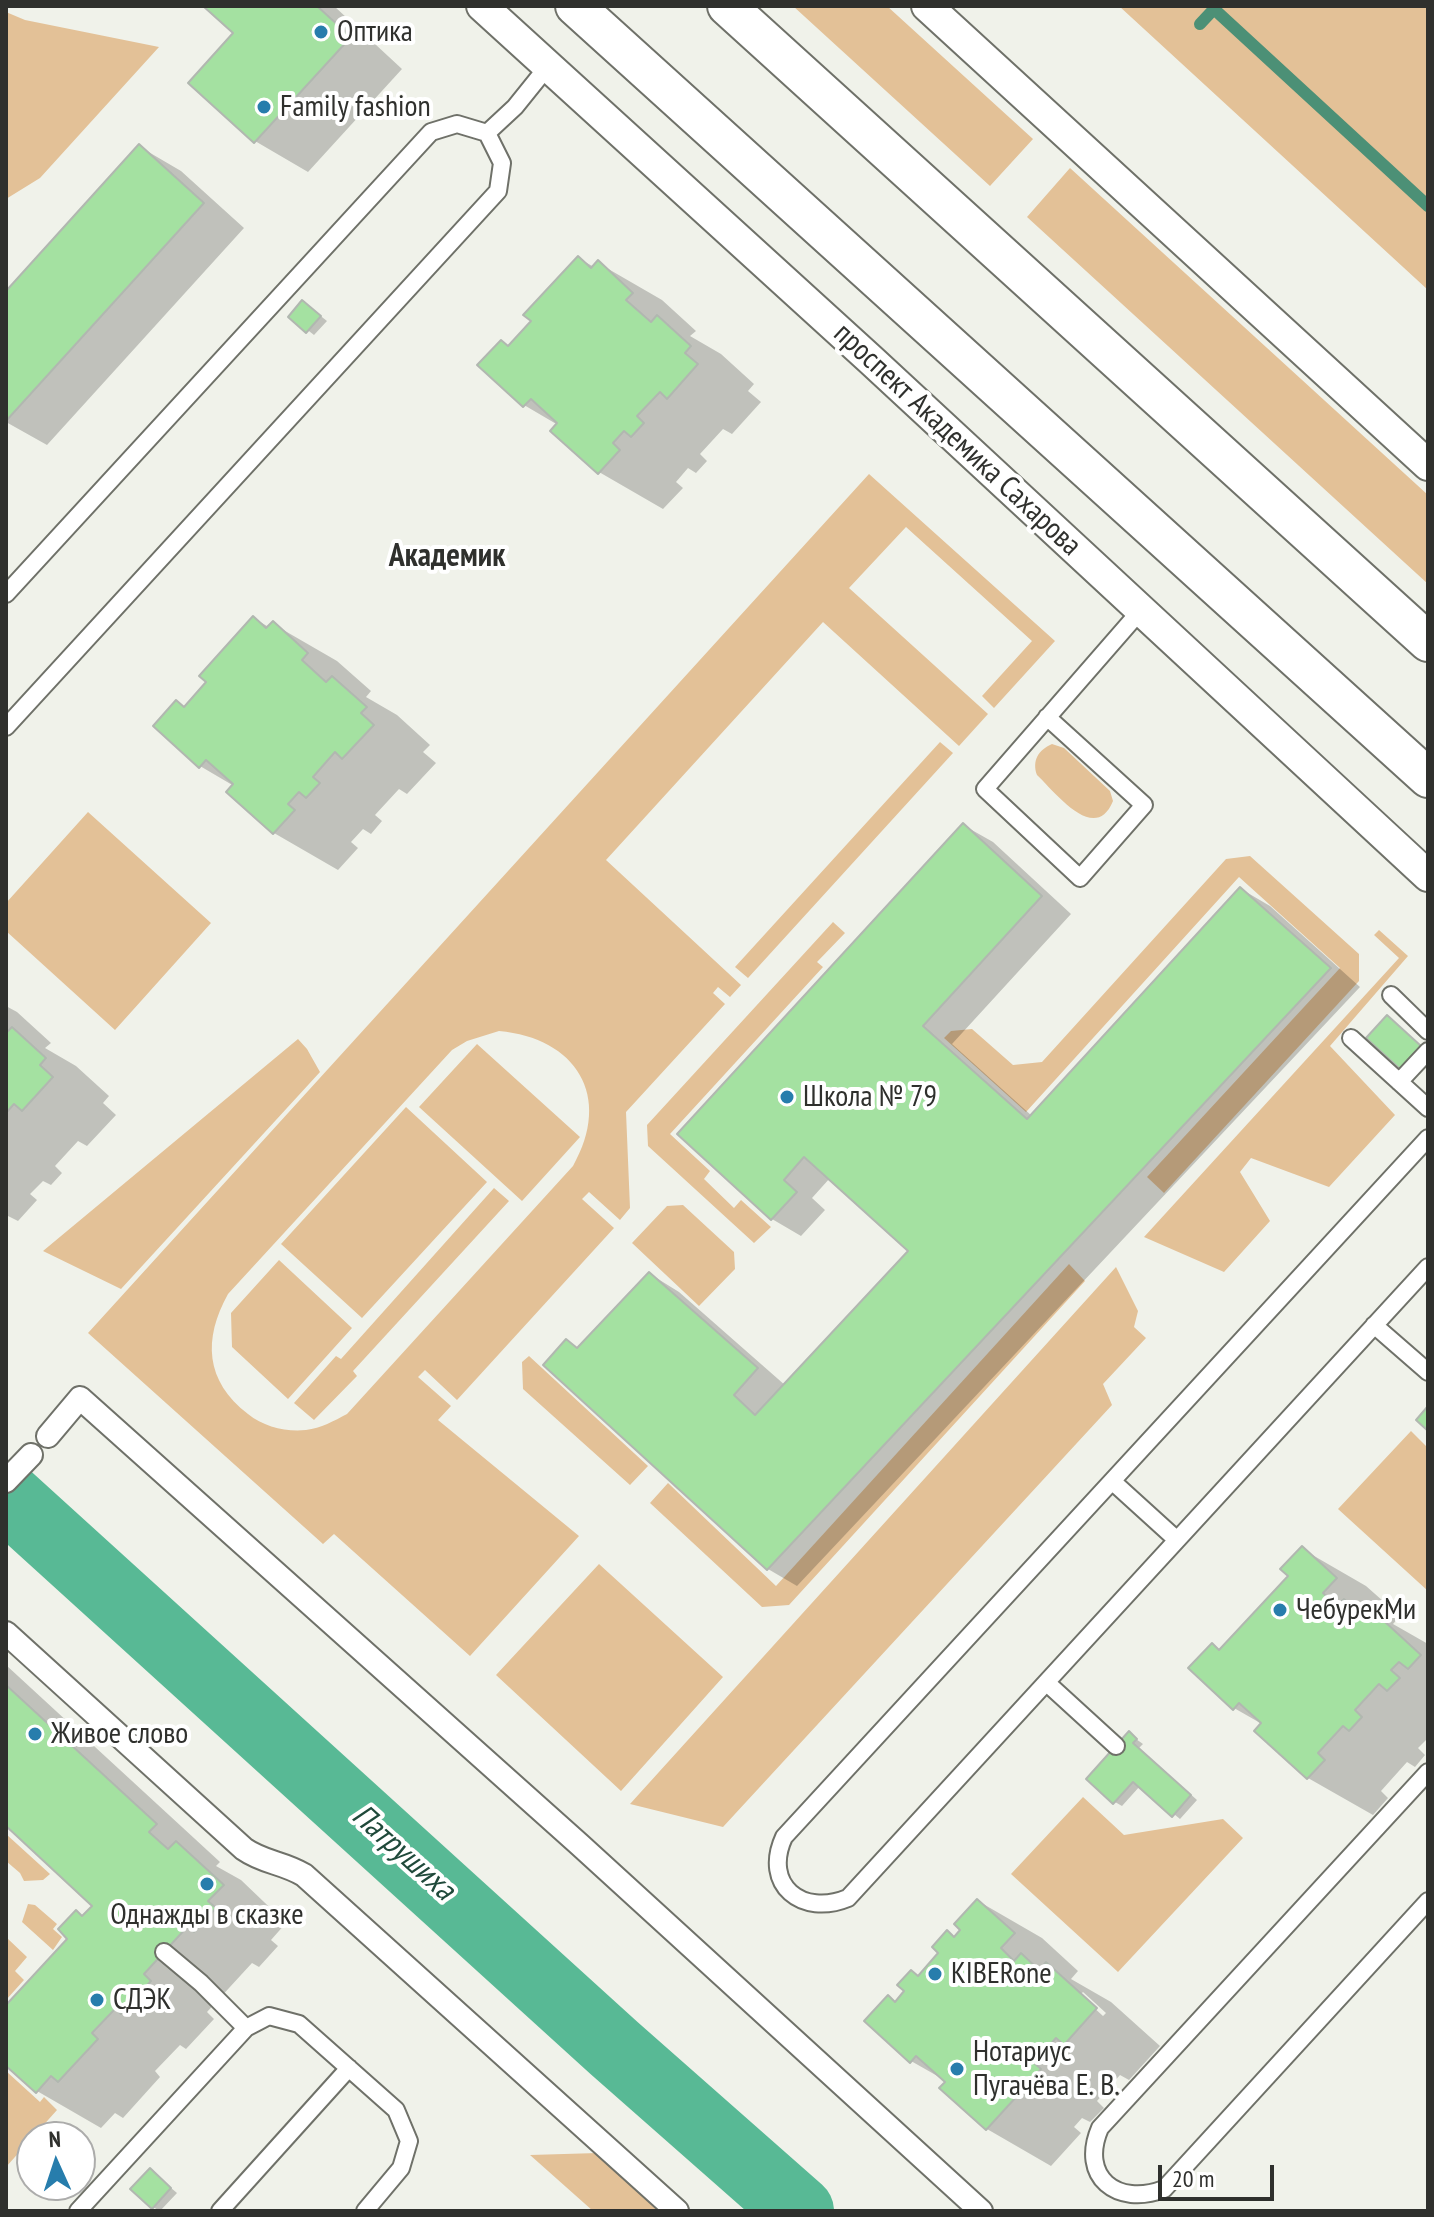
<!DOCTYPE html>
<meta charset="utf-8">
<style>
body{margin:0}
#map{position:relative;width:1434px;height:2217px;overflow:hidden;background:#f0f2ea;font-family:"PT Sans Narrow",sans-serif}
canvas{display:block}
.frame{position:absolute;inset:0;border:8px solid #2f302d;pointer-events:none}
.north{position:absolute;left:16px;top:2121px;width:80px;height:80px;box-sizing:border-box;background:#fff;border:2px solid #acacab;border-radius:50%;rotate:357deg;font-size:22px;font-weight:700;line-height:32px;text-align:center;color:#2f302d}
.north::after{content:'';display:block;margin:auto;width:28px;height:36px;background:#277dac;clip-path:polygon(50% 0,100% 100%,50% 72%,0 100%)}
.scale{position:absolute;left:1158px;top:2165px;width:116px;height:36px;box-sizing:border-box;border:4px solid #2f302d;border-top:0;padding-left:10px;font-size:24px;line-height:28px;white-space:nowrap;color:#2f302d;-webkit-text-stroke:6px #fff;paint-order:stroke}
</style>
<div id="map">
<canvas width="1434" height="2217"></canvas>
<div class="frame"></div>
<div class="north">N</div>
<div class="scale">20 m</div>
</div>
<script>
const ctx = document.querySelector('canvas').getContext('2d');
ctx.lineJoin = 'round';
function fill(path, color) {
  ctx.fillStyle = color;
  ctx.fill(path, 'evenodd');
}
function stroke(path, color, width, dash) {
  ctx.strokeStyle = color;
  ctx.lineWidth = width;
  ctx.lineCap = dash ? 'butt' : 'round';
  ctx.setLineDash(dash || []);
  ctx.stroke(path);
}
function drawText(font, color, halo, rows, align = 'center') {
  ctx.font = font + ' "PT Sans Narrow",sans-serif';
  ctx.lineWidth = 8;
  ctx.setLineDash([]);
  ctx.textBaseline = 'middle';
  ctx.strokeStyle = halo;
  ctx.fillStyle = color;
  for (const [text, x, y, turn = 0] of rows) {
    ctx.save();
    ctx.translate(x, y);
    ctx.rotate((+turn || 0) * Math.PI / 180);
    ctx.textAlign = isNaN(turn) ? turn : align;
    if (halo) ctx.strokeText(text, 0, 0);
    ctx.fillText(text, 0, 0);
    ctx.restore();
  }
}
const green = new Path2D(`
 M793,6h94l146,133 -43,47z
 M1119,6h309v284z
 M6,12l19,8 134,27 -119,131 -34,21z
 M1070,168l358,327v89l-401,-367z
 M869,474l186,167 -61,67 -12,-12 50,-55 -126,-114 -57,61 139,126 -29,32 -136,-124 -217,238 135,125 -11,12 -12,-10 -5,6 12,11 -99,108 4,96 -10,12 -31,-28 -7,7 32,29 -157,172 -32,-30 -7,7 33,29 -13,14 141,116 -109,120 -136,-122 -11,10 -235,-211zM499,1031c77,7 114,65 74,135l-226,248c-13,7 -26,14 -41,16 -20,2 -42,-3 -58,-16 -43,-33 -45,-75 -20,-120l224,-244 15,-9z
 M940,742l13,11 -205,225 -13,-11z
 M1052,744l12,4 46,43 3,10c-18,44 -58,-9 -76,-26 -5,-14 1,-25 15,-31z
 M88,812l123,111 -96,107 -109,-99v-28z
 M1250,856l109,98v27l-195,212 -17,-16 193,-209 -101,-91 -213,235 -82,-74 7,-7 21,-2 41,36 29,-3 184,-203z
 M833,922l12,11 -28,29 6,5 -153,167 40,37 -6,8 30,29 7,-8 30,27 -17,16 -106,-97 -1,-21z
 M1379,930l29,26 -78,90 65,69 -66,72 -78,-29 -11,14 30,49 -46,51 -80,-35 255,-279 -25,-23z
 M298,1039l9,10 13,23 -199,217 -78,-38z
 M477,1044l103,93 -58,64 -103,-94z
 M406,1107l81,75 -125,136 -81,-74z
 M494,1188l15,13 -156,170 4,5 -43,44 -20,-17 42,-47 5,3z
 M683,1205l51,47 1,17 -36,37 -67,-63 35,-37z
 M279,1260l73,68 -64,71 -56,-52 -1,-34z
 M1069,1264l16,17 -296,324 -27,2 -112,-104 18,-20 108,103z
 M1116,1267l22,44 -4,16 12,11 -43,46 9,21 -389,422 -93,-23z
 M529,1356l119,110 -18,19 -107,-96 -1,-27z
 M1411,1431l17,17v143l-90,-82z
 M599,1564l124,113 -102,114 -125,-116z
 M1083,1797l41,38 99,-16 20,19 -125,134 -107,-98z
 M6,1834l44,40 -7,6 -19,1 -4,-8 -14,-12z
 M28,1904l7,1 22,19 -4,5 9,8 -9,13 -31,-28z
 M7,1938l20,19 -12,14 9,9 -18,20z
 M6,2071l34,31 4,-5 13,13 -51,57z
 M598,2153l64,58h-69l-63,-56z`);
const shadow = new Path2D(`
 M206,6h128l68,63 -94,103 -53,-31 -19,-108z
 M140,147l41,24 63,57 -197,217 -41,-23v-128z
 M578,258l16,9 4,-4 64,37 34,31 -6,5 31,18 33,30 -6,7 13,11 -29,32 -9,-5 -23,25 7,7 -11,12 -8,-5 -12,14 7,6 -20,21 -64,-37 -41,-47 -34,-20 -14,-58 24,-26z
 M303,302l24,19 -13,14 -23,-18z
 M254,618l16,10 3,-4 64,37 34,30 -5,6 31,18 33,30 -7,7 13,11 -29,31 -8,-5 -24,26 7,6 -11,13 -8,-5 -12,13 7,6 -20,22 -64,-37 -40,-47 -34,-20 -24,-64 10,6 23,-26z
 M963,825l30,17 78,72 -119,130 80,72 209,-227 29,17 90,81 -563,599 -29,-17 -202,-228 13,8 71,-75 29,18 107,94 125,-136 -81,-72 -18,20 13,12 -24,26 -29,-17 -92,-85z
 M6,1006l11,6 34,31 -6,5 31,18 33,30 -6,7 13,12 -29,31 -9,-5 -23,25 7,7 -11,12 -8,-4 -13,13 7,6 -19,21 -12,-6z
 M1302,1549l64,37 34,30 -7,8 35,20v94l-10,10 7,7 -10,12 -8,-5 -26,29 7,7 -15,17 -65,-37 -51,-48 5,-6 -28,-16 -22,-62 9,5 70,-75z
 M6,1665l214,197 -4,4 25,14 45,43 -15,17 7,6 -19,21 -7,-4 -45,49 7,7 -28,30 -6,-4 -25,26 5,6 -37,41 -8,-5 -14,15 -64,-37 -31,-28v-55l64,-70 24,-32 -88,-81z
 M1129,1734l14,10 -4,4 58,52 -17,19 -40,-33 -18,20 -7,-4z
 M978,1901l64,37 36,33 -7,8 40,23 49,44 -31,34 -9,-5 -23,26 7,7 -14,14 -8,-4 -8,9 7,6 -30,33 -64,-37 -39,-47 -37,-21 -23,-64 9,5 44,-49 6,-20 8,5zM1083,1992l23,21 -3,3 -23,-21z
 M150,2170l27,23 -17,18 -7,-4z`);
const stream = new Path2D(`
 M1200,24l14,-15 214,197`);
const river = new Path2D(`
 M6,1496l608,552 185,163`);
const building = new Path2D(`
 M203,6h114l34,31 -97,106 -66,-60 45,-50z
 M139,144l65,59 -198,218v-130z
 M578,256l13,12 7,-8 35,33 -7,7 25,22 6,-7 34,31 -6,7 13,11 -31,35 -7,-7 -23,24 7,7 -13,14 -7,-6 -11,12 7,7 -22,24 -48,-43 7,-8 -26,-24 -8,8 -46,-42 24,-25 7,6 23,-25 -8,-6z
 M302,300l19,16 -15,17 -18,-16z
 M253,616l13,12 7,-7 35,32 -6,7 24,22 6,-6 35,31 -6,6 13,12 -32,34 -7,-7 -22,25 7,6 -14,15 -7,-6 -11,12 7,6 -22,24 -47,-42 7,-8 -27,-24 -7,8 -46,-42 23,-26 8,7 22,-25 -7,-6z
 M963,823l79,73 -119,130 104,93 213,-232 91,81 -564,602 -224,-205 23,-26 11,9 72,-76 109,96 -24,27 21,20 153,-164 -104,-94 -20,23 13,12 -26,28 -94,-86z
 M1387,1015l34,31 -21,23 -34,-31z
 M12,1027l34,31 -6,7 13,12 -31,34 -8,-7 -8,9v-80z
 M1428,1406v25l-12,-11z
 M1302,1546l35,32 -14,15 14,13 7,-7 20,18 7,-8 50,46 -13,14 -9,-7 -8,8 9,8 -13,13 -8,-7 -24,26 7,7 -13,14 -6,-5 -25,27 7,7 -18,19 -53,-48 7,-8 -22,-20 -6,7 -45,-42 24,-25 7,7 69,-74 -8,-7z
 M6,1685l151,139 -8,8 10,9 9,8 8,-8 48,44 -16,16 8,7 -22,24 -6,-6 -44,48 7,7 -30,33 -6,-5 -23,24 6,6 -40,43 -7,-6 -15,17 -30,-27v-61l61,-66 -9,-10 18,-19 6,6 10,-10 -86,-80z
 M1129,1731l8,8 -4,4 58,52 -19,22 -39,-35 -20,22 -27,-25z
 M977,1899l38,34 -14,15 13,13 7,-8 18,17 7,-8 51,46 -33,37 -8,-7 -22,25 7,6 -16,18 -7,-6 -7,7 7,7 -32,35 -47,-42 6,-6 -29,-26 -6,7 -46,-42 24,-26 7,7 9,-11 -7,-6 14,-15 7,6 20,-23 -6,-6 15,-17 7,7 6,-7 -6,-6z
 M150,2168l21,20 -19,21 -22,-20z`);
const service = new Path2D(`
 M487,133l28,-26 33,-41
 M6,594l425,-462 26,-8 30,9 15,30 -4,28 -492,536
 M1047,717l97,88 -64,73 -95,-89 156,-179
 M1391,995l37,36
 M1351,1038l77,70
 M1399,1082l29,-31
 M1428,1138l-644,699c-22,48 18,80 64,61l580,-631
 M1374,1325l54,47
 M1112,1481l65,59
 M1047,1683l69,63
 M1428,1772l-328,356c-21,49 17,79 64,61l264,-288
 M164,1952l37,31 45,45
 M78,2211l168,-183 23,-12 30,8 97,86 13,31 -8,27 -36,43
 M220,2211l129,-143`);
const pedestrian = new Path2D(`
 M48,1436l32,-38 500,447 401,366
 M6,1481l25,-26
 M6,1633l238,216c20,14 38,13 60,26l373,336`);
const minor = new Path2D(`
 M482,6l389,354 557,516
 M927,6l501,459`);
const tertiary = new Path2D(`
 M575,6l853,772
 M727,6l701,636`);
const markers = [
 [321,32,8,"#277dac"],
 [264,107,8,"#277dac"],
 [787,1097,8,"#277dac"],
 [1280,1610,8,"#277dac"],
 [35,1734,8,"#277dac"],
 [207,1884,8,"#277dac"],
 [935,1974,8,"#277dac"],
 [97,2000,8,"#277dac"],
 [957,2069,8,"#277dac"]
];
const poiNames = [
 ["Оптика",337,32],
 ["Family fashion",280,107],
 ["Школа № 79",803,1097],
 ["ЧебурекМи",1296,1610],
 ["Живое слово",51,1734],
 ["Однажды в сказке",207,1915,"center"],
 ["KIBERone",951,1974],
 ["СДЭК",113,2000],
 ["Нотариус",973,2052],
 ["Пугачёва Е. В.",973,2086]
];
const streetNames = [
 ["проспект Академика Сахарова",957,440,43]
];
const neighbourhoodNames = [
 ["Академик",447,557]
];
const waterNames = [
 ["Патрушиха",403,1853,42]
];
fill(green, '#e3c197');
fill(shadow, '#0003');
stroke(stream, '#4c9076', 12);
stroke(river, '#58b995', 70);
fill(building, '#a4e1a1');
stroke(building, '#b1b7b0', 2);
stroke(service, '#6f7169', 20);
stroke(pedestrian, '#6f7169', 26);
stroke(minor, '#6f7169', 34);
stroke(tertiary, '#6f7169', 42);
stroke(service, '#fff', 16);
stroke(pedestrian, '#fff', 22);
stroke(minor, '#fff', 30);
stroke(tertiary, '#fff', 38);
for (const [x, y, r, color] of markers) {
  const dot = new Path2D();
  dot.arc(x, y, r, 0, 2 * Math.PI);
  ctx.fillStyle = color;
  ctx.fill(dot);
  stroke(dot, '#fff', 3);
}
drawText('30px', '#2f302d', '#fff', poiNames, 'left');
drawText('30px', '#2f302d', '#fff', streetNames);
drawText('bold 32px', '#2f302d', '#fff', neighbourhoodNames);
drawText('italic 32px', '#1f493a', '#fff', waterNames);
</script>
